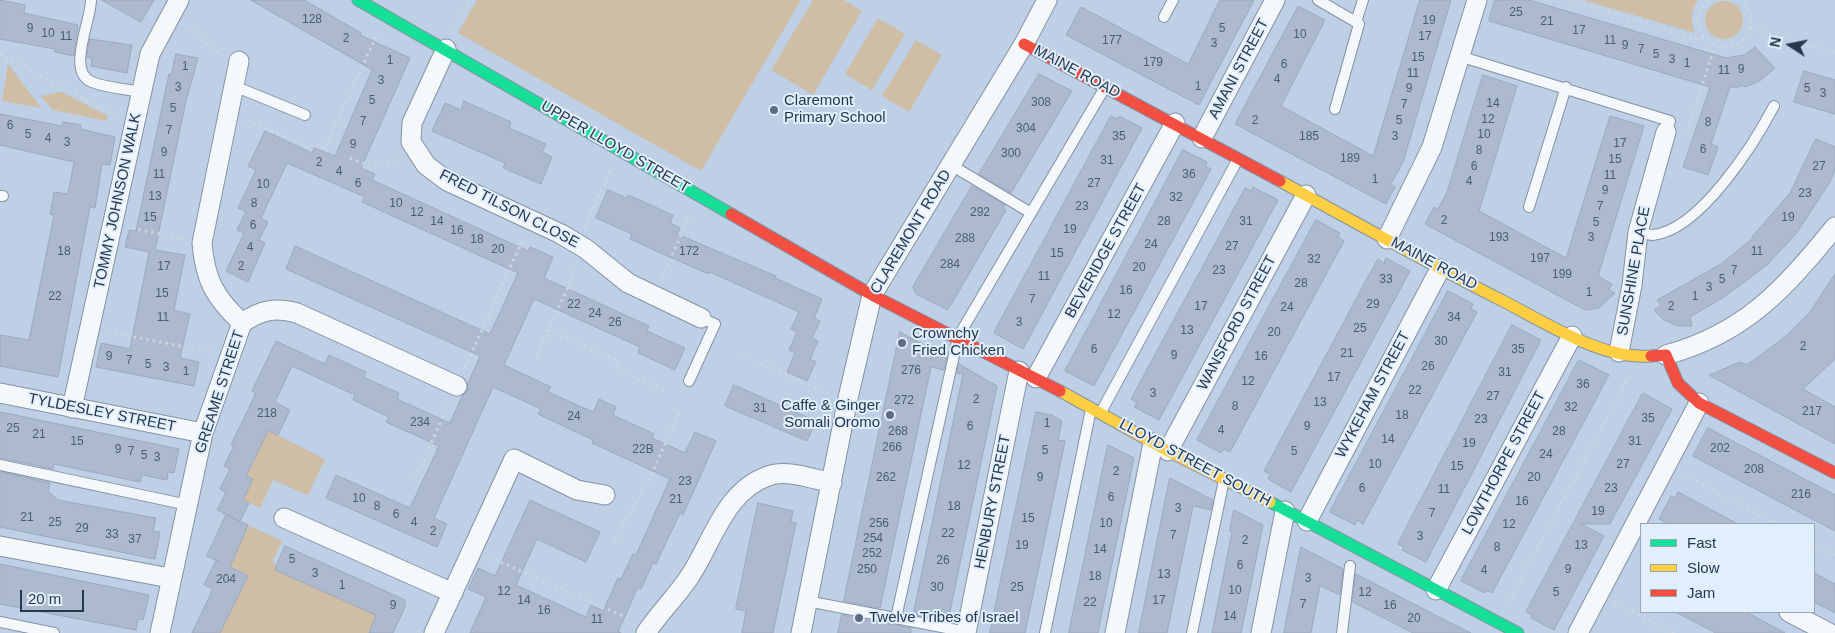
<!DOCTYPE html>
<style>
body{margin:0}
#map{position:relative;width:1835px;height:633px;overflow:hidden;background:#bdd0e6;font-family:Arial,sans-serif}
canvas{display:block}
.legend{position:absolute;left:1640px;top:523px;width:175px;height:90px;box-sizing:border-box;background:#e1eefd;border:1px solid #97a5b6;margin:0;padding:6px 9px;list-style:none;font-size:15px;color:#27384c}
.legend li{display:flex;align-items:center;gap:10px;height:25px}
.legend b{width:25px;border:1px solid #97a5b6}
.north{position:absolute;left:1765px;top:20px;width:50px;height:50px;-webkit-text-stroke:4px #e1eefd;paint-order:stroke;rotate:281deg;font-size:14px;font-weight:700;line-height:20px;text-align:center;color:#27384c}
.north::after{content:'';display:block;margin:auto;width:18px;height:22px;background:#27384c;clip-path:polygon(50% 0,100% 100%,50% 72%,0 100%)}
.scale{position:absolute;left:20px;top:590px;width:64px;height:22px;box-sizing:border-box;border:2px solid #27384c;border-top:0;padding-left:6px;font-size:15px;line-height:18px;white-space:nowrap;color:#27384c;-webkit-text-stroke:4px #e1eefd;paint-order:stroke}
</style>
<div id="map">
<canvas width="1835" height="633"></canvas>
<ul class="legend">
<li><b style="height:6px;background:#16e098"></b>Fast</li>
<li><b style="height:6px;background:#ffcf43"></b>Slow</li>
<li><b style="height:6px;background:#f24e42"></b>Jam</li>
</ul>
<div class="north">N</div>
<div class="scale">20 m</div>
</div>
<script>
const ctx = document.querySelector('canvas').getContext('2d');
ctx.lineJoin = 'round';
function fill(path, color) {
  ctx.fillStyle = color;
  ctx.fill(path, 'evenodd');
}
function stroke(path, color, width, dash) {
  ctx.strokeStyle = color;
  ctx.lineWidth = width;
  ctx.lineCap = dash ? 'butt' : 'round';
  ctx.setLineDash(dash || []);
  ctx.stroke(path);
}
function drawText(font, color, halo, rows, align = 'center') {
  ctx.font = font + ' Arial,sans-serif';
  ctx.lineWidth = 4;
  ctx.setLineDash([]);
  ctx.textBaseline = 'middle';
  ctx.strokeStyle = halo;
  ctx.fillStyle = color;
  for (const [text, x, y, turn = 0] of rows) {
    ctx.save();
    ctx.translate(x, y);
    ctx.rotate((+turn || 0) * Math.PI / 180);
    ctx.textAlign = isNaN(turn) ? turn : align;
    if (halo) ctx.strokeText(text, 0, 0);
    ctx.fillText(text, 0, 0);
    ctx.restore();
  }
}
const green = new Path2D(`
 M477,0h324l-100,171 -243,-138z
 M813,0h31l18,11 -49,84 -42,-25z
 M1583,0h115c-7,12 -8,19 -3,33z
 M1705 20a19 19 0 1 1 38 0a19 19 0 1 1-38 0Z
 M878,18l27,16 -33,56 -27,-16z
 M916,40l26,15 -33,57 -27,-16z
 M8,64l33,44 -39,-7z
 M62,92l46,24 -2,5 -53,-11 -12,-14z
 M265,429l60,30 -17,36 -35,-15 -13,28 -17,-8 3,-24 10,-19 -3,-2z
 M248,525l34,16 -10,21 6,3 -3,5 76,34 10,-24 26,11 -18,42h-149l16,-32 -5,-15 10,5 7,-15 -18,-9z`);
const building = new Path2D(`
 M0,0l25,5 -1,8 54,12 -4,31 -19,-4v-3l-55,-10z
 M102,0h52l-13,22z
 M251,0h53l57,33 -1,2 50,23 -49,110 14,6 -3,6 156,71 2,-4 23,10 -9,21 105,48 -2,5 38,17 -10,22 -37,-17 2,-6 -106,-48 -30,66 47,22 -3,5 45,20 6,-13 17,8 -3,8 41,19 -2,4 33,15 10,-21 21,9 -33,74 -3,-2 -24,51 -3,-1 -12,26 -3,-2 -20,45 3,1h-151l16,-36 -18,-8 10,-21 17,8 35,-76 70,32 -14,30 -49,-23 -21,46 70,32 5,-12 12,6 15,-33 3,1 12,-25 3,1 34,-76 -78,-36 1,-3 -55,-26 3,-5 -48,-22 -59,131 13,6 -10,23 -111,-49 10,-23 74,33 29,-62 -53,-24 3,-5 -36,-17 2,-5 -63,-29 -17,36 15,8 -12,25 -10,-4 -22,45 7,3 -10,21 6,3 -9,18 -23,-11 9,-18 -6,-3 10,-20 -6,-3 10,-20 -3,-1 25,-52 -4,-2 24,-50 49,23 4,-9 37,17 -3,5 36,16 -2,6 53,24 12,-27 5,-5 1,-8 12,-27 -194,-87 9,-23 195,88 28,-61 -156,-71 3,-5 -78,-34 -26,55 7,4 -9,18 6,3 -17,39 -22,-11 18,-38 -7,-3 9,-19 -8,-3 18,-38 -8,-4 17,-35 47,22 2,-5 21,8 37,-86z
 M1220,0h34l-55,105 -133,-70 15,-28 107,57z
 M1420,0h31l-48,162 -12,22 4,3 -9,17 -151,-80 63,-118 27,14 -44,86 92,50z
 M1495,0h34l197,58 18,-3 11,-8 20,21 -14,12 -15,7 -6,-2 -1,2h-9l-19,57 7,3 -10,28 -25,-8 27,-80 -221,-66z
 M90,39l42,6 -5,28 -36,-7 1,-7 -5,-2z
 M176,54l22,4 -12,43 -31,149 30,5 -11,55 16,4 -10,44 19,4 -5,24 -98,-19 5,-24 29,6 19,-97 -24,-5 4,-17 7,1 33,-157 2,1z
 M1804,71l31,9v34l-41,-12z
 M1039,74l33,17 -61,102 -32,-19z
 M1483,75l34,11 -38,125 87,47 44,-142 34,10 -46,150 14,8 -3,6 6,3 -16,15 -14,2 -160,-86 9,-17 4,2 9,-17z
 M464,101l47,21 -2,6 37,16 -4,8 10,5 -11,27 -38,-16 2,-5 -73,-32 13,-28 16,7z
 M0,114l62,12 1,-4 18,3 -1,4 35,8 -5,28 -8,-1 -7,44 -5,-1 -32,170 -58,-11v-31l29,5 25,-125 -4,-1 4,-22 14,2 6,-32 -74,-17z
 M1111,116l6,3 2,-3 23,12 -119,221 -29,-16z
 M1816,139l19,8v23l-5,12 -34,52 -29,31 -43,32 -34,20 2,9h-14l-14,-6 -10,-10 7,-4 -4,-6 64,-36 32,-26 -1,-1 38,-44z
 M1183,150l24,12 -2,4 6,3 -117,217 -29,-15z
 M972,186l33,19 -2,3 3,2 -58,100 -32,-16 -3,-7z
 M1253,187l25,13 -119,220 -25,-13 3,-4 -6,-4 114,-211 6,3z
 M608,190l19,8 1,-3 45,20 -3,8 10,5 -3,6 99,42 -1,2 47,21 -8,19 6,3 -8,17 6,3 -8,18 6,3 -9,19 -20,-9 8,-19 -6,-3 8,-18 -6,-3 8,-17 -89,-40 -1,2 -35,-15 -44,-20 2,-5 -36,-16z
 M1316,220l24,13 -2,4 6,4 -114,211 -6,-3 -3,4 -24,-13z
 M1386,258l24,13 -119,221 -23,-13 2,-5 -6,-3 106,-198 8,-14 6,4z
 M1835,274v85l-32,30 32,18v37l-126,-69 31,-13 7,3 39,-29 24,-24z
 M1448,291l25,13 -2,5 6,3 -114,212 -6,-4 -2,5 -25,-13z
 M1512,325l29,15 -115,222 -24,-12 2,-3 -6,-3z
 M900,332l47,25 -3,13 -13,-3 -51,241 -36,-7z
 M1579,360l30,15 -117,218 -6,-3 -1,3 -24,-12z
 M959,364l38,22 -49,235 -35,-6 50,-241 -6,-1z
 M734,385l82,36 -9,20 -82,-35z
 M1643,393l29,16 -62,115h-29l23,12 -50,94 -23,-12 1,-3 -6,-3z
 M0,412l179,37 -5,24 -6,-1 -1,8 -25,-5 -2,7 -86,-18 -1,5 -53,-11z
 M1036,412l16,3 10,6 -4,19 7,1 -7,35 -33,157h-35z
 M1708,428l127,67v36l-142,-75z
 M1108,445l26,13 -32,154 -4,21h-29z
 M0,472l50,11 -2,8 10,9 98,18 -3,13 7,1 -5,27 -155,-32z
 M1170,478l43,22 -2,10 -18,-4 -26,127h-28z
 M1678,492l60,32h-69l-10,-5 12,-23 4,2z
 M758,503l35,8 -2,11 5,1 -23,110h-31l4,-22 -10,-2z
 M1234,510l29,15 -22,108h-29l20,-101 -2,-1z
 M226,515l22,10 -18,42 18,9 -28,57h-28l21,-44 -9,-4 12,-25 4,2 -13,-6z
 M285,546l120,54v7l-12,26h-24l7,-18 -101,-45z
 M1301,547l42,22 -3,26 -20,-9 -9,47h-27z
 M0,564l149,31 -6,25 -5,-1 -2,11 -136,-26z
 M1814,573l21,11v29l-21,-11z
 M1356,574l83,43 32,16h-58l-35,-18 -25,-13z
 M1676,612h70l39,21h-69z
 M842,615l69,13v5h-73z`);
const path = new Path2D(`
 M1571,0l129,40 3,-4
 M1708,0c-34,32 26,71 41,29 4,-12 0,-21 -7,-29
 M186,26l36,30
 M455,28l16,-28
 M1750,28l85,24
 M0,54l116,62
 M247,120l63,28 3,-5 12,5 51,-111
 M1687,133l28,-88
 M350,158l20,8 30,-7
 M585,227l25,-56
 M132,228l52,11
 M662,279l27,-63
 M548,330l67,30 7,12 46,20
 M108,332l104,20
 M537,355l40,-88
 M743,355l86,39
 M465,368l59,-131
 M1684,475l92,49
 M415,478l34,-74
 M613,543l38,-68 29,-64
 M1814,545l21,11
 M489,557l143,63
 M1509,602l119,-224
 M1614,602l60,31`);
const lane = new Path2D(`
 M91,0c0,21 -25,72 1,82 15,6 34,7 49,10
 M1318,0l38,22 7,-22
 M1164,17l9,-17
 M1459,56l211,65 -4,11
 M234,86l71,29
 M1335,109l24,-85 -3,-2
 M951,165l80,48
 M0,196h3
 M1529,207l37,-120
 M1638,232c5,1 11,3 15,3 47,-5 101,-91 121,-129
 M689,381l26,-57 -14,-6
 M1101,412l137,-253
 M0,465l188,40
 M807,601l160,31
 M896,618l62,-281 146,-248
 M0,622l54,11
 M1045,633l46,-224
 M1192,633l32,-153
 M1342,633l8,-67`);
const street = new Path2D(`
 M446,49l-34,74 -1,19 15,23 21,16 114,53 25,15 42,34 73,35
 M239,61l-37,182c3,37 13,55 40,80
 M1202,138l73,-138
 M1387,239l45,-92 45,-147
 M1619,352l13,-67 6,-53 28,-100
 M1666,355c80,-22 118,-66 169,-128
 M1036,378l139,-255
 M0,393l203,40
 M72,408l78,-354 29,-54
 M1168,451l138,-256
 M284,518l169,75
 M1307,521l133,-252
 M0,546l170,32
 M1436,590l136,-254
 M1789,612l40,21
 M160,633l43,-200 39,-110c19,-13 33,-16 55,-10l160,73
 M434,633l80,-174 63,31 28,5
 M646,633c13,-20 31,-37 44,-57 23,-35 35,-85 78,-100 19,-7 45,3 64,7
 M801,633l47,-235 24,-103 152,-251 23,-44
 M966,633l53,-262
 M1115,633l38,-190
 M1261,633l24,-122
 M1578,633l121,-230`);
const fast = new Path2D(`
 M358,0l373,214
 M1270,502l248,131`);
const slow = new Path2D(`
 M1280,181c74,41 148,82 223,120 43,22 99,59 148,55
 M1060,391l108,60 102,51`);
const jam = new Path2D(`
 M1024,44l256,137
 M731,214l141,81 188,96
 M1651,356l15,-1 12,28 21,20 136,70`);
const markers = [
 [774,110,5,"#5c6d82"],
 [902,343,5,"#5c6d82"],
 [890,415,5,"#5c6d82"],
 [859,618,5,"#5c6d82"]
];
const numberNames = [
 ["25",1516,13],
 ["128",312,20],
 ["19",1429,21],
 ["21",1547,22],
 ["9",30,29],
 ["5",1222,29],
 ["17",1579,31],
 ["10",48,34],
 ["10",1300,35],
 ["11",66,37],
 ["17",1425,37],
 ["2",346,39],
 ["177",1112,41],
 ["11",1610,41],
 ["3",1214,44],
 ["9",1625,46],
 ["7",1641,50],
 ["5",1656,55],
 ["15",1418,58],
 ["3",1672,60],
 ["1",390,61],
 ["179",1153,63],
 ["1",1687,64],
 ["6",1284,65],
 ["1",185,67],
 ["9",1741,70],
 ["11",1724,71],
 ["11",1413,74],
 ["4",1277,80],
 ["3",381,81],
 ["1",1198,87],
 ["3",178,88],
 ["9",1409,89],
 ["5",1807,89],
 ["3",1823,94],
 ["5",372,101],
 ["308",1041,103],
 ["14",1493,104],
 ["7",1404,105],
 ["5",173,109],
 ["12",1488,120],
 ["2",1255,121],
 ["5",1399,121],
 ["7",363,122],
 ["8",1708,123],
 ["6",10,126],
 ["304",1026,129],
 ["7",169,131],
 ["5",28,135],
 ["10",1484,135],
 ["35",1119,137],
 ["185",1309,137],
 ["3",1395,137],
 ["4",48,139],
 ["3",67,143],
 ["17",1620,144],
 ["9",353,145],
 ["6",1703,150],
 ["8",1479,151],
 ["9",164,153],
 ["300",1011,154],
 ["189",1350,159],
 ["15",1615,160],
 ["31",1107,161],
 ["2",319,163],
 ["6",1474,167],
 ["27",1819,167],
 ["4",339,172],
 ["11",159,175],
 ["36",1189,175],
 ["11",1610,176],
 ["1",1375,180],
 ["4",1469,182],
 ["6",358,184],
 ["27",1094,184],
 ["10",263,185],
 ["9",1605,191],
 ["23",1805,194],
 ["13",155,197],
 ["32",1176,198],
 ["8",254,204],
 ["10",396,204],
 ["23",1082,207],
 ["7",1600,207],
 ["12",417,213],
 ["292",980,213],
 ["15",150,218],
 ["19",1788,218],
 ["2",1444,221],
 ["14",437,222],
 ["28",1164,222],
 ["31",1246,222],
 ["5",1596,223],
 ["6",253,226],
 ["19",1070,230],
 ["16",457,231],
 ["193",1499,238],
 ["3",1591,238],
 ["288",965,239],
 ["18",477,240],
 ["24",1151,245],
 ["27",1232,247],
 ["4",250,248],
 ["20",498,250],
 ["18",64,252],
 ["172",689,252],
 ["11",1757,252],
 ["15",1057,254],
 ["197",1540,259],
 ["32",1314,260],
 ["284",950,265],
 ["17",164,267],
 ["2",241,267],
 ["20",1139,268],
 ["23",1219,271],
 ["7",1734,271],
 ["199",1562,275],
 ["11",1044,277],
 ["33",1386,280],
 ["5",1722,280],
 ["28",1301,284],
 ["3",1709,288],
 ["16",1126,291],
 ["1",1589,293],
 ["15",162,294],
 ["22",55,297],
 ["1",1695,297],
 ["7",1032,300],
 ["22",574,305],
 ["29",1373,305],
 ["17",1201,307],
 ["2",1671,307],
 ["24",1287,308],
 ["24",595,314],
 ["12",1114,315],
 ["11",163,318],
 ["34",1454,318],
 ["26",615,323],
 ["3",1019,323],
 ["25",1360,329],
 ["13",1187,331],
 ["20",1274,333],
 ["30",1441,342],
 ["2",1803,347],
 ["6",1094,350],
 ["35",1518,350],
 ["21",1347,354],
 ["9",1174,356],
 ["9",109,357],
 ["16",1261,357],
 ["7",129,361],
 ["5",148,365],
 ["26",1428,367],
 ["3",166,368],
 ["276",911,371],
 ["1",186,372],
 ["31",1505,373],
 ["17",1334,378],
 ["12",1248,382],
 ["36",1583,385],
 ["22",1415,391],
 ["3",1153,394],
 ["27",1493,397],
 ["2",976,400],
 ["272",904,401],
 ["13",1320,403],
 ["8",1235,407],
 ["32",1571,408],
 ["31",760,409],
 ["217",1812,412],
 ["218",267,414],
 ["18",1402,416],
 ["24",574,417],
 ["35",1648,419],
 ["23",1481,420],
 ["234",420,423],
 ["1",1047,424],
 ["6",970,427],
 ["9",1307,427],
 ["25",13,429],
 ["4",1221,431],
 ["268",898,432],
 ["28",1559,432],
 ["21",39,435],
 ["14",1388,440],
 ["15",77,442],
 ["31",1635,442],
 ["19",1469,444],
 ["266",892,448],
 ["202",1720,449],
 ["9",118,450],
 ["22B",643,450],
 ["5",1045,451],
 ["7",131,452],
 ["5",1294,452],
 ["24",1546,455],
 ["5",144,456],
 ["3",157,458],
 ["10",1375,465],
 ["27",1623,465],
 ["12",964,466],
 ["15",1457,467],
 ["208",1754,470],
 ["2",1116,472],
 ["262",886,478],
 ["9",1040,478],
 ["20",1534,478],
 ["23",685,482],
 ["6",1362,489],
 ["23",1611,489],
 ["11",1444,490],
 ["216",1801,495],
 ["6",1111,498],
 ["10",359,499],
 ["21",676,500],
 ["16",1522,502],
 ["8",377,507],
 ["18",954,507],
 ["3",1178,509],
 ["19",1598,512],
 ["7",1432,514],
 ["6",396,515],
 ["21",27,518],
 ["15",1028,519],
 ["25",55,523],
 ["4",414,523],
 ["256",879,524],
 ["10",1106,524],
 ["12",1509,525],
 ["29",82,529],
 ["2",433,532],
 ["22",948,534],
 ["33",112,535],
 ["7",1173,536],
 ["3",1420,537],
 ["254",873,539],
 ["37",135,540],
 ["2",1245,541],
 ["19",1022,546],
 ["13",1581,546],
 ["8",1497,548],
 ["14",1100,550],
 ["252",872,554],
 ["5",292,560],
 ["26",943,561],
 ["6",1240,566],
 ["250",867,570],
 ["9",1568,570],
 ["4",1484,571],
 ["3",315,574],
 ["13",1164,575],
 ["18",1095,577],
 ["3",1308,579],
 ["204",226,580],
 ["1",342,586],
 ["30",937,588],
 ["25",1017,588],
 ["10",1235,591],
 ["12",504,592],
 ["12",1365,593],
 ["5",1556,593],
 ["14",524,601],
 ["17",1159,601],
 ["22",1090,603],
 ["7",1303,605],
 ["9",393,606],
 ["16",1390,606],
 ["16",544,611],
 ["14",1230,617],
 ["20",1414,619],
 ["11",597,620]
];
const streetNames = [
 ["AMANI STREET",1239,69,-62],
 ["MAINE ROAD",1077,72,28],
 ["UPPER LLOYD STREET",615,147,30],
 ["TOMMY JOHNSON WALK",118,201,-78],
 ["FRED TILSON CLOSE",509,209,27],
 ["CLAREMONT ROAD",911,232,-59],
 ["BEVERIDGE STREET",1106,251,-61],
 ["MAINE ROAD",1434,264,28],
 ["SUNSHINE PLACE",1634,271,-80],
 ["WANSFORD STREET",1237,323,-62],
 ["GREAME STREET",220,392,-72],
 ["WYKEHAM STREET",1373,395,-62],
 ["TYLDESLEY STREET",102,413,11],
 ["LLOYD STREET SOUTH",1195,463,28],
 ["LOWTHORPE STREET",1504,463,-62],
 ["HENBURY STREET",993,502,-79]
];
const poiNames = [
 ["Claremont",784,101],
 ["Primary School",784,118],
 ["Crownchy",912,334],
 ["Fried Chicken",912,351],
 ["Caffe & Ginger",880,406,"right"],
 ["Somali Oromo",880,423,"right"],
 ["Twelve Tribes of Israel",869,618]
];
fill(green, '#cfbda5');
fill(building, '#acb9ce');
stroke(building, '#9da8bc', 1);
stroke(lane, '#8292a5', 12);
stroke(street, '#8292a5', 21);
stroke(fast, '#8292a5', 13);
stroke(slow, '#8292a5', 13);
stroke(jam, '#8292a5', 13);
stroke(path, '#cfd5dc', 3, [2.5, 4]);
stroke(lane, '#f5f8fb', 10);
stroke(street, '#f5f8fb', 19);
stroke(fast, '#16e098', 11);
stroke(slow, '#ffcf43', 11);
stroke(jam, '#f24e42', 11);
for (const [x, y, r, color] of markers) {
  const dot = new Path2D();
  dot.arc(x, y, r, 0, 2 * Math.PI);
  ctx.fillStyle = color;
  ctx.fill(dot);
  stroke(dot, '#e1eefd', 2);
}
drawText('12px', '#4c5c70', null, numberNames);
drawText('15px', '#27384c', '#e1eefd', streetNames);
drawText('15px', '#27384c', '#e1eefd', poiNames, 'left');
</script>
